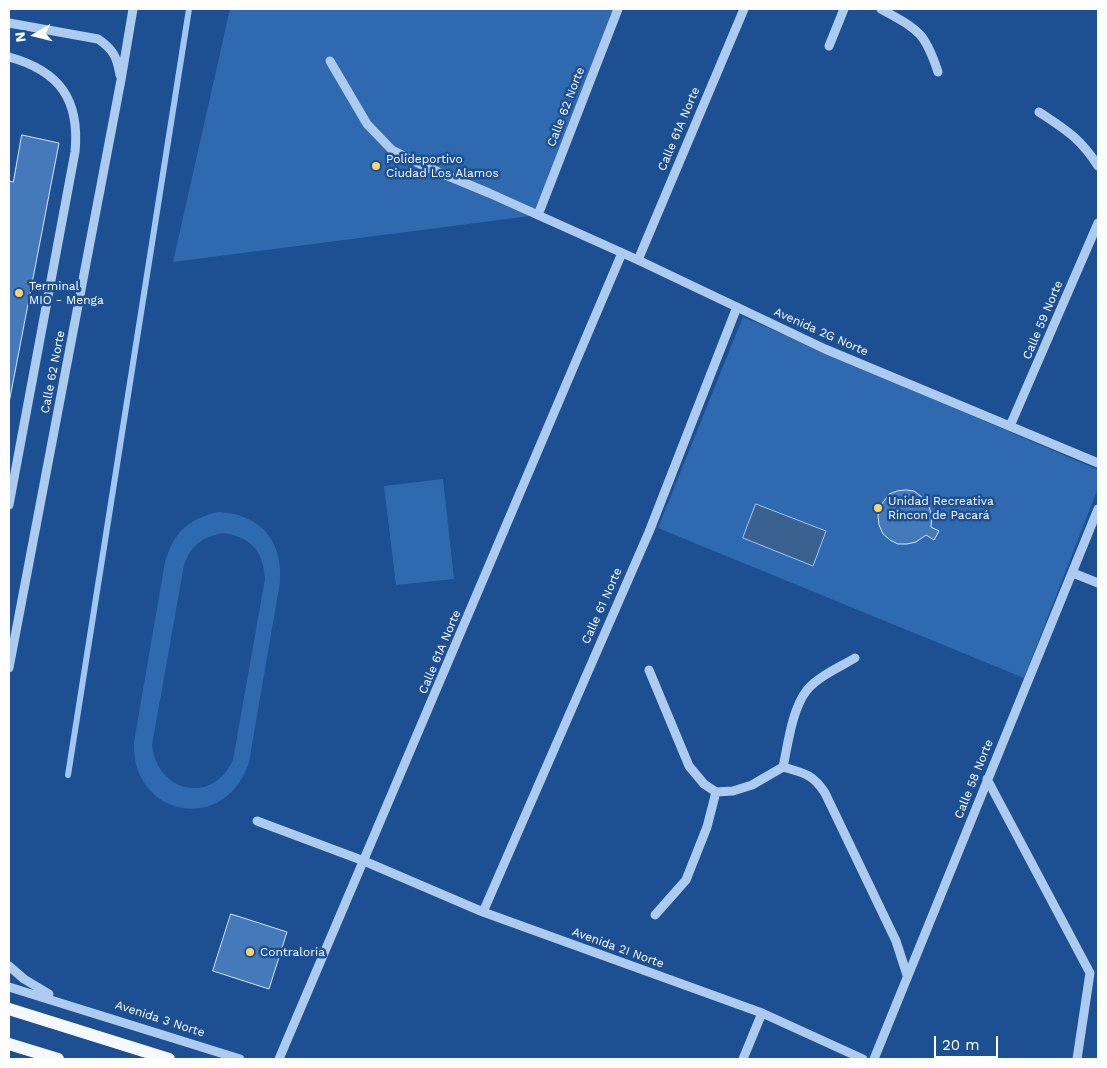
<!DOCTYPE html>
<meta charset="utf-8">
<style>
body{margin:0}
#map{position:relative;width:1107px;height:1068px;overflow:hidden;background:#1c5093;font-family:"Work Sans",sans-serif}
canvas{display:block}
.frame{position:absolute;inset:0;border:10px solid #fff;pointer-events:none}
.north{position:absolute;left:10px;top:10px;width:50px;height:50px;-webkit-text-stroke:4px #1c5093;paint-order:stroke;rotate:262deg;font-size:14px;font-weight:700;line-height:20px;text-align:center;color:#fff}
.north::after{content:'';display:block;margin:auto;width:18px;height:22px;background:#fff;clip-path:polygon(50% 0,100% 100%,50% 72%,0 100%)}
.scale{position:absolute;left:934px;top:1036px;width:64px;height:22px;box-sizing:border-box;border:2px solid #fff;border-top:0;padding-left:6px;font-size:15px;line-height:18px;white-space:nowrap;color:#fff;-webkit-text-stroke:4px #1c5093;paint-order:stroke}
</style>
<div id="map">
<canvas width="1107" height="1068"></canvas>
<div class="frame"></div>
<div class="north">N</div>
<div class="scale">20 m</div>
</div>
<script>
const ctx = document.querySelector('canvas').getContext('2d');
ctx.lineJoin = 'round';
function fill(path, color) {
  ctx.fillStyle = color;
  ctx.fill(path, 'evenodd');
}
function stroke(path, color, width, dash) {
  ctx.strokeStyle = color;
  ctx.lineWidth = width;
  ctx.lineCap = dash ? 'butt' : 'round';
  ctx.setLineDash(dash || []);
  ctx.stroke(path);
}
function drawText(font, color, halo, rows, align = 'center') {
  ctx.font = font + ' "Work Sans",sans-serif';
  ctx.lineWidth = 5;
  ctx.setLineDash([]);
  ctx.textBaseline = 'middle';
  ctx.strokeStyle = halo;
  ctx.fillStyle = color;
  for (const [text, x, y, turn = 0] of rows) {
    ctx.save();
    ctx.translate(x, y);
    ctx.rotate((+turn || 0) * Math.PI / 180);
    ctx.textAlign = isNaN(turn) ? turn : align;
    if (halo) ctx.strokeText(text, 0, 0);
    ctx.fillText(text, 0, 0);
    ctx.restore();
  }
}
const green = new Path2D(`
 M230,9h388l-80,206 -365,47z
 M743,317l355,153v18l-74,190 -366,-150z
 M443,479l11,100 -58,6 -12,-99z
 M218,512c42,2 65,28 62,70l-31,180c-23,73 -118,56 -115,-20l31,-180c9,-30 23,-43 53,-50zM224,533c28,5 39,18 41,46l-32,181c-20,45 -76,33 -81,-15l32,-180c8,-21 18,-28 40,-32z`);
const water = new Path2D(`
 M756,504l70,27 -13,35 -70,-28z`);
const stream = new Path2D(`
 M68,775l121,-766`);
const building = new Path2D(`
 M22,135l37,8 -50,260v-222l4,1z
 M906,490l8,1 13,10 5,15 -1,11 8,4 -5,9 -8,-5 -10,7 -9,2h-9l-8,-4 -7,-6 -4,-9 -1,-9 1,-8 10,-14 8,-3z
 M231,914l56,18 -18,57 -56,-18z`);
const minor = new Path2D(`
 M881,9c37,21 43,21 57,63
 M9,23l89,16c15,10 19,18 22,36
 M829,46l15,-37
 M9,57c51,14 71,43 66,95l-66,353
 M330,61l37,63 25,26 32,16 65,27 149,67 187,89 273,114
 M1039,112c27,18 41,26 59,54
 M538,215l80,-206
 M638,260l106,-251
 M1010,426l88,-203
 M1073,573l25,10
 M9,668l112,-588 12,-71
 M649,670l40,96 15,18 12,8 17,-1 19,-6 31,-18c21,6 30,7 42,26l71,148 11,34
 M783,767c5,-23 9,-58 24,-77 12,-14 33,-23 48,-32
 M987,779l103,194 -13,86
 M257,821l107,40 119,51 279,101 101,46
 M483,912l166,-380 88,-225
 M655,915l31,-35 21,-53 9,-35
 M9,966l15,13 25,15
 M9,987l231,72
 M279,1059l343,-806
 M743,1059l19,-46
 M874,1059l224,-550`);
const major = new Path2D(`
 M9,1009l160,50
 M9,1044l49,15`);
const markers = [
 [376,166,5,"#ffd36b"],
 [19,293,5,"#ffd36b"],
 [878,508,5,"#ffd36b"],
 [250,952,5,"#ffd36b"]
];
const streetNames = [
 ["Calle 62 Norte",566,107,-69],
 ["Calle 61A Norte",679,129,-67],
 ["Calle 59 Norte",1043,320,-67],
 ["Avenida 2G Norte",821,332,24],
 ["Calle 62 Norte",53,372,-79],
 ["Calle 61 Norte",602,606,-66],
 ["Calle 61A Norte",440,652,-67],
 ["Calle 58 Norte",974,779,-68],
 ["Avenida 2I Norte",618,948,20],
 ["Avenida 3 Norte",160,1019,18]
];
const poiNames = [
 ["Polideportivo",386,159],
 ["Ciudad Los Alamos",386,173],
 ["Terminal",29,286],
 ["MIO - Menga",29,300],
 ["Unidad Recreativa",888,501],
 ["Rincon de Pacará",888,515],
 ["Contraloria",260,952]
];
fill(green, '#2f6ab1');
fill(water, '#3b6191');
stroke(water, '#a0c6f1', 1);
stroke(stream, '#a0c6f1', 6);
fill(building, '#4479ba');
stroke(building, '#d3e5fa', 1);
stroke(minor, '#adcbef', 9);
stroke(major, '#f5f9ff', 12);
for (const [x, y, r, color] of markers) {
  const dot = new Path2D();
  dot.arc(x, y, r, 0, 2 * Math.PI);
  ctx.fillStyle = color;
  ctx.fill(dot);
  stroke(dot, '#1c5093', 2);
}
drawText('12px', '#fff', '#1c5093', streetNames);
drawText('12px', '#fff', '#1c5093', poiNames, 'left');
</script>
